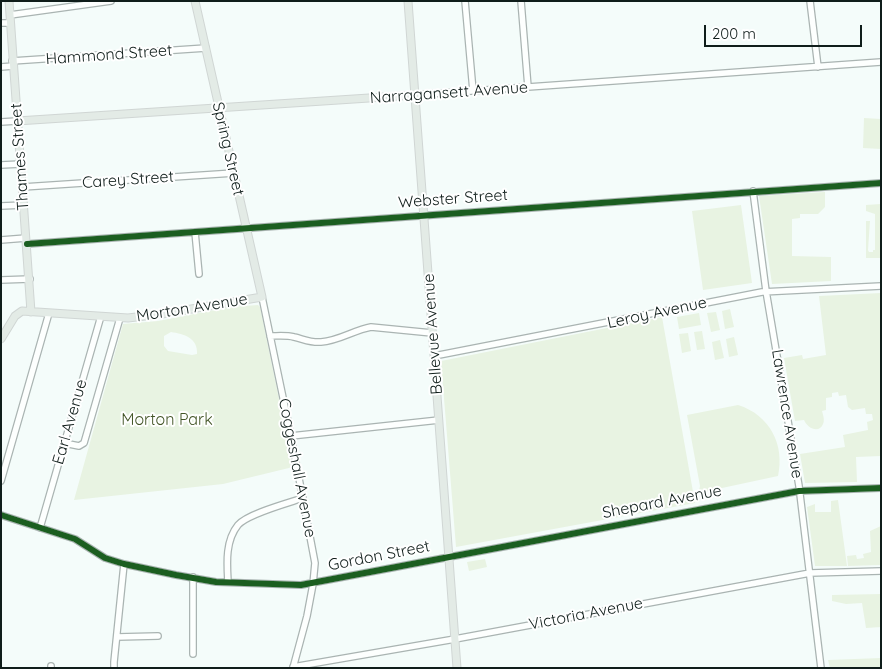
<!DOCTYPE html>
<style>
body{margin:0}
#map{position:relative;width:882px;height:669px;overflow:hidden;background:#f4fcfa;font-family:Quicksand,sans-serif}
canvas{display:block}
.frame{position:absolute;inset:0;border:2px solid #0f1d1a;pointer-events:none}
.scale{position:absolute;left:704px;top:25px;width:158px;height:22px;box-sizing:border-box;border:2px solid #0f1d1a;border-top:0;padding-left:6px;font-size:15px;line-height:18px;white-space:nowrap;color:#0f1d1a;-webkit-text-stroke:4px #fff;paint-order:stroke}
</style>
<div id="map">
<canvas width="882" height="669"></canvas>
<div class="frame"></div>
<div class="scale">200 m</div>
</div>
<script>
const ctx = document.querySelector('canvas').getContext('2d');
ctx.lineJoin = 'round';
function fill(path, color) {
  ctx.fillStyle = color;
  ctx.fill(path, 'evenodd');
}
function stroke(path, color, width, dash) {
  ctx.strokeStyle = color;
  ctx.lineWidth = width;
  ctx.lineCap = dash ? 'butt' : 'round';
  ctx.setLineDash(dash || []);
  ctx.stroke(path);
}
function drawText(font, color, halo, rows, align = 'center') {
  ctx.font = font + ' Quicksand,sans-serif';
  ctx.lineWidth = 4;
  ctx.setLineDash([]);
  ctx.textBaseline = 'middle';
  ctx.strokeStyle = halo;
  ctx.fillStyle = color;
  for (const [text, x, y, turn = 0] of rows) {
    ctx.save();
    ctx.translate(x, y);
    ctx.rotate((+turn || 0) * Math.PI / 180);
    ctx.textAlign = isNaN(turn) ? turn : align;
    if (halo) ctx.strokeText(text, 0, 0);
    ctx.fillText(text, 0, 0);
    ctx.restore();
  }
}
const green = new Path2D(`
 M864,118l17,1v30l-18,-1z
 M825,192v15l-7,7h-18v4l-8,1v37l39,1v24l-59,3 -13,-88z
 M881,204v54h-15v-37h4l-2,29 1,2h4v-2h2v-36l-9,-3v-6z
 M741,205l11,78 -49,7 -11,-79z
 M881,293v163l-25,1 1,25 -52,1 -5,-29 45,-7 -2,-12 25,-5 -1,-8 6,-2 -1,-6h-6l-1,-6 -13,2 -4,-3 -2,-12 -7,1 -1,-4 -6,1v4l-6,1v12l-4,1c1,4 3,9 1,13 -4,10 -16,4 -19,-4l-9,1 -11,-63 18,-3 1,4 23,-4 -7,-59z
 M258,305l2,2 33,160 -70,17 -149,16 49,-176 35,-3 72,-14zM171,332c13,2 27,6 26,22l-5,1 -24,-4 -4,-5v-10z
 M730,309l4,18 -9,2 -3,-18z
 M716,312l4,18 -9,2 -4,-19z
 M699,313l2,12 -22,4 -2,-12z
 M662,317l33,186 -239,44 -15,-186z
 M702,331l3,18 -8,1 -3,-18z
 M688,333l3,18 -9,2 -3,-19z
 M734,337l4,18 -9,2 -3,-18z
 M720,340l4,18 -9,2 -3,-18z
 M738,405c32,10 47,40 40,71l-70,15 -3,3h-3l-3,-3 1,-5 -13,-71z
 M838,500l9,66h-32l-8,-59 8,-3v8h16v-11z
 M881,526v39l-33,1 -1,-10 9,-1 1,4 7,-1 -1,-4 8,-2 -1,-21z
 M485,559l2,8 -18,4 -2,-9z
 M881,594v33l-15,1 -4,-25 -16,1 -14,-3v-6z
 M881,658v10h-51l-2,-8z`);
const minor = new Path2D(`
 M465,1l8,90
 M521,1l7,86
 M810,1l8,66
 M10,15l101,-14
 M1,23h9
 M12,61l194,-13
 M1,67l12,-1
 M415,95l466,-33
 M1,122l16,-1
 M1,165l20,-1
 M23,187l211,-14
 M753,191l13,100 33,195 22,182
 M1,206l23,-1
 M195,232l4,42
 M1,240l25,-2
 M27,244l854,-61
 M1,280l29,-1
 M262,297l29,139 24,127 -2,21 -6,32 -14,52
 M270,336c8,0 16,-1 24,1 9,2 17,6 27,5 18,-1 33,-12 50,-15l61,6
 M434,356l328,-64 119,-6
 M291,436l148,-16
 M64,443l15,3 5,-3 36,-125
 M1,481l48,-168
 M1,515l74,24 30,19 19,6 52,11 40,7 85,3 498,-94 82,-3
 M40,528l61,-212
 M228,582c-1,-18 -3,-41 10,-57 9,-11 50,-22 65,-27
 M117,637l41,-1
 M193,654v-77
 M293,667l162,-28 355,-66 71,-2
 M51,668v-2
 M114,668v-6l10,-98`);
const major = new Path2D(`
 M9,1l22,311
 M408,1l49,667
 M17,121l398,-26
 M1,339l14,-23 7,-5 106,7 34,-4 100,-17 -67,-296`);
const cycleway = new Path2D(`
 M27,244l854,-61
 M1,515l74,24 30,19 19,6 52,11 40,7 85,3 498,-94 82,-3`);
const streetNames = [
 ["Hammond Street",109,55,-4],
 ["Narragansett Avenue",449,93,-4],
 ["Spring Street",228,149,77],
 ["Thames Street",20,157,-94],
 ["Carey Street",128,180,-4],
 ["Webster Street",453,199,-4],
 ["Morton Avenue",192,308,-9],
 ["Leroy Avenue",657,313,-12],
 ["Bellevue Avenue",433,334,-94],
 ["Lawrence Avenue",787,414,81],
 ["Earl Avenue",70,422,-74],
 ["Coggeshall Avenue",297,468,79],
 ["Shepard Avenue",662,502,-11],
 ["Gordon Street",379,556,-11],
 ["Victoria Avenue",586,614,-11]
];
const parkNames = [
 ["Morton Park",167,420]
];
fill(green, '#e8f3e2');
stroke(minor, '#aab4b2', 8);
stroke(major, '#d0d6d4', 9);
stroke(minor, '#fdfffe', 5.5);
stroke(major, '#e3ebe6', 7);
stroke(cycleway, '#1b5e20', 6);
drawText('16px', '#0f1d1a', '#fff', streetNames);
drawText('16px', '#435527', '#fff', parkNames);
</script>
